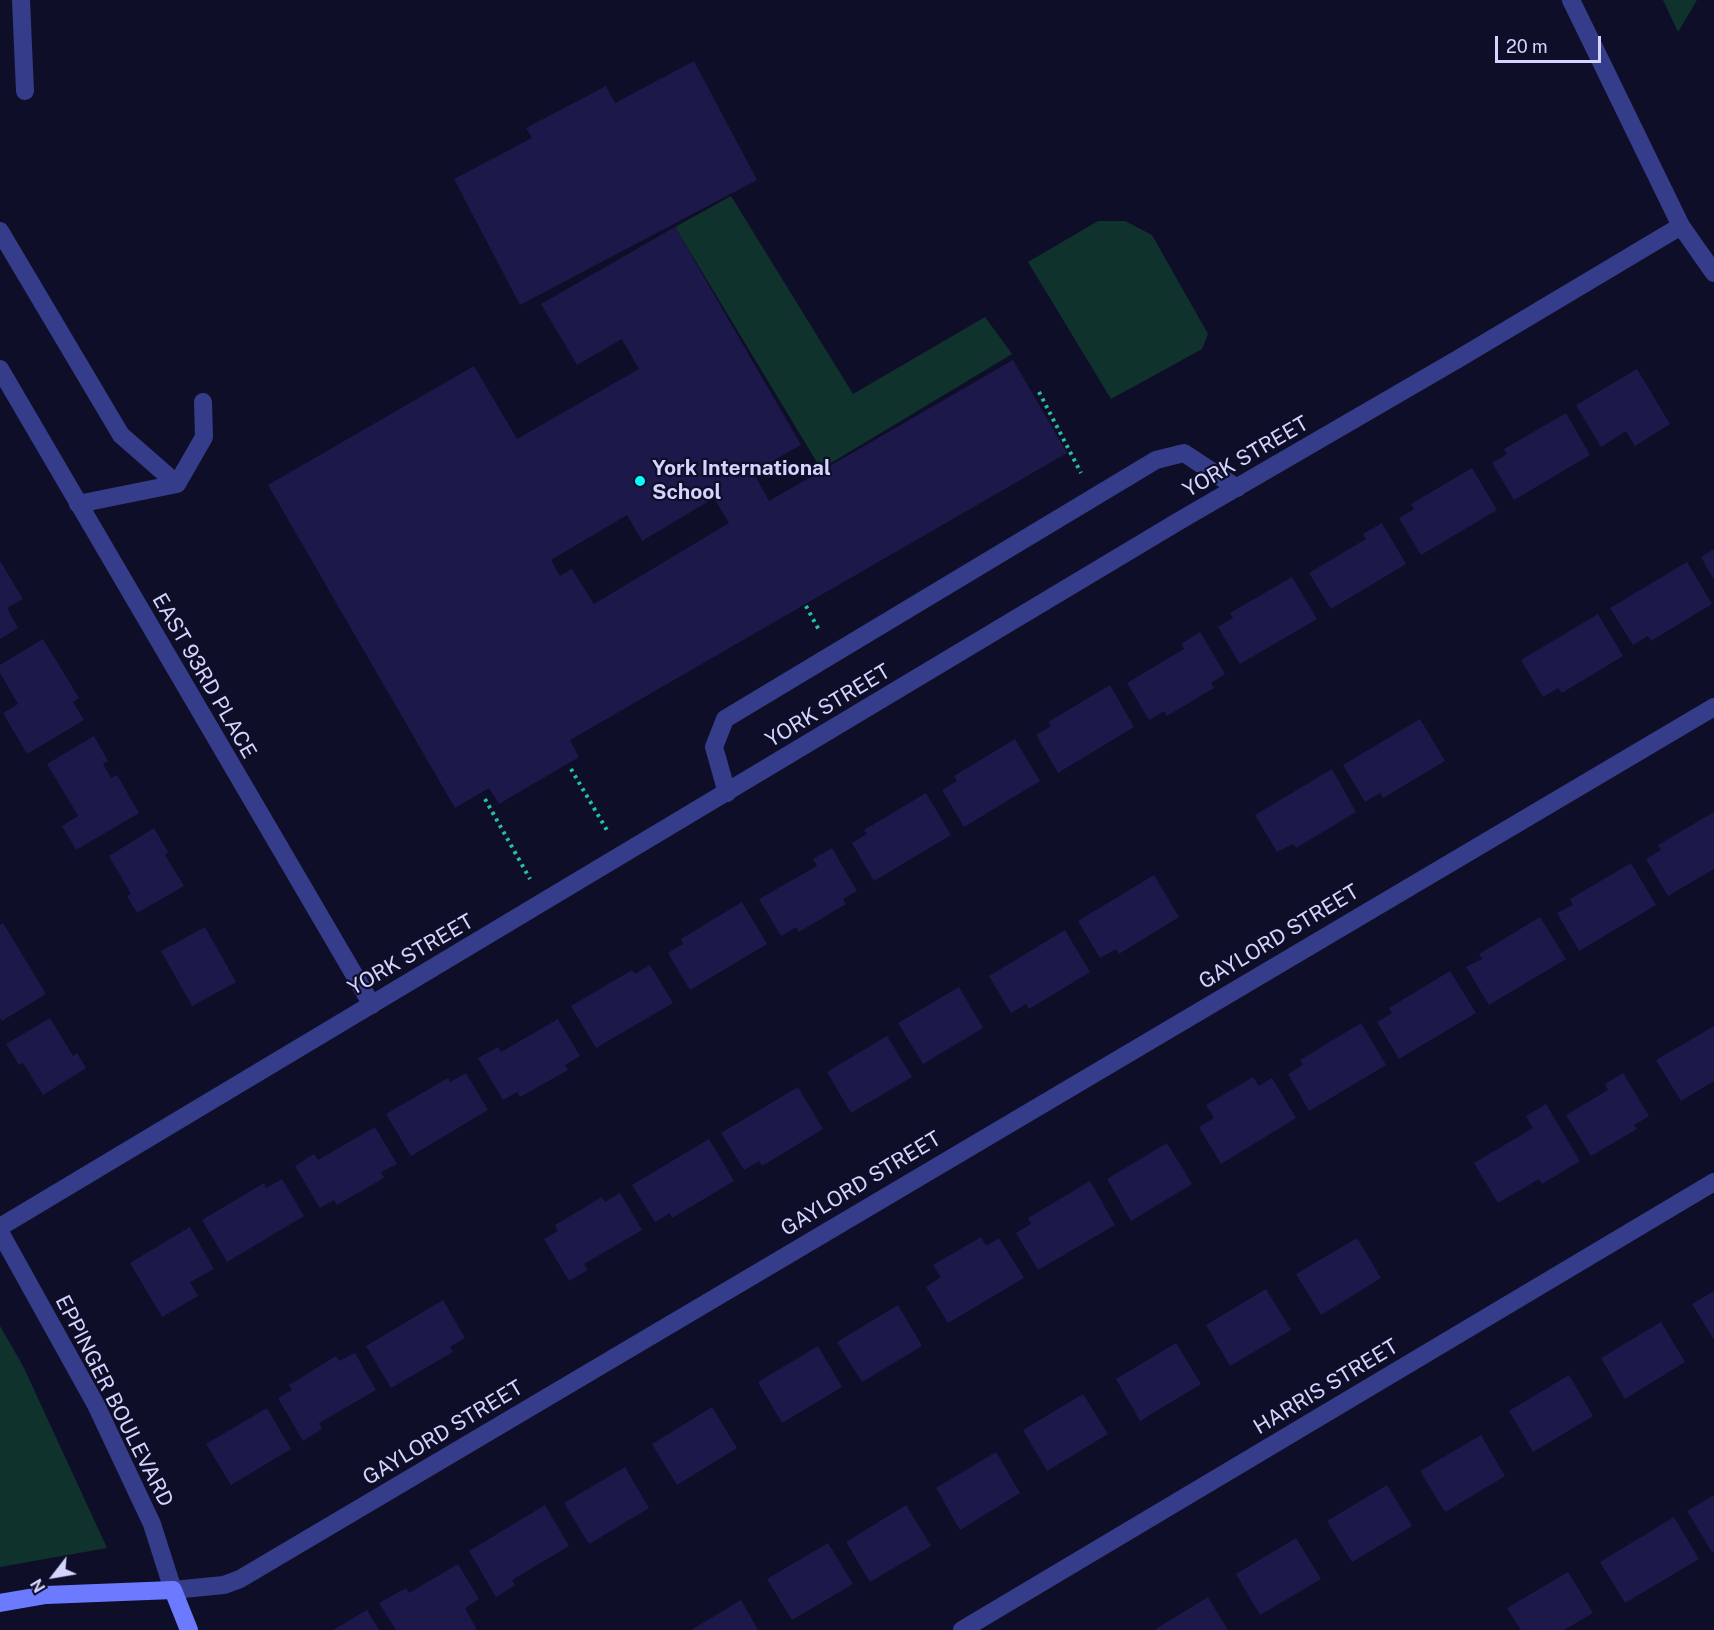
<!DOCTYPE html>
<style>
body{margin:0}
#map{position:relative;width:1714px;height:1630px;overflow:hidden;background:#0f0e28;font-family:"Public Sans",sans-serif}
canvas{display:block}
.north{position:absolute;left:24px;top:1546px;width:60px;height:60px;-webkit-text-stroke:4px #0f0e28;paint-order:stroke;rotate:239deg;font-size:16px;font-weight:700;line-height:24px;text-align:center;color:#d4d5ff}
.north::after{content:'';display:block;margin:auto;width:21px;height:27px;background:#d4d5ff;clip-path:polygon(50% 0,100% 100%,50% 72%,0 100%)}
.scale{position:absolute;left:1495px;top:36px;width:106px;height:27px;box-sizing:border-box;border:3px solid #d4d5ff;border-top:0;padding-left:8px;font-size:18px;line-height:21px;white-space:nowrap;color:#d4d5ff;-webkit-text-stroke:4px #0f0e28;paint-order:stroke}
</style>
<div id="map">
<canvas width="1714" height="1630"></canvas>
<div class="north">N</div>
<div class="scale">20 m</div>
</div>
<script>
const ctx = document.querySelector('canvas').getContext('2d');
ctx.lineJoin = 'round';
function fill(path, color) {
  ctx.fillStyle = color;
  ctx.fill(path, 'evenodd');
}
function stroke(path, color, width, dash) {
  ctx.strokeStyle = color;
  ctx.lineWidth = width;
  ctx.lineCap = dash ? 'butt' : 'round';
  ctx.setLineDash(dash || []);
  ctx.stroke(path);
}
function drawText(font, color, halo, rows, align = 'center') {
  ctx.font = font + ' "Public Sans",sans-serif';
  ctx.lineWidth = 4.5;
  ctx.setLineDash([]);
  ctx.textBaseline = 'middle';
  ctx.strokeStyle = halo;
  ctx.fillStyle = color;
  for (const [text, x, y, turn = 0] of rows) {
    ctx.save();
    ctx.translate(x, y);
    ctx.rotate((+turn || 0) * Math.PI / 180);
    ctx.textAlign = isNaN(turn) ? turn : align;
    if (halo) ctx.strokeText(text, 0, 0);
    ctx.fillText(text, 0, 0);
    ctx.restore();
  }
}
const green = new Path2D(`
 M1663,0h34l-19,32z
 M731,196l122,198 132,-77 27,37 -191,115 -146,-242z
 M1098,221h27l27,14 56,99 -6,15 -91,50 -83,-137z
 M0,1326l23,40 84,182 -107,19z`);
const building = new Path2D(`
 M694,61l63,119 -237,125 -66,-126 78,-41 -6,-10 80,-42 9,17z
 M675,227l126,218 -48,27 16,29 244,-141 54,93 -497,287 9,17 -80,47 -10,-16 -34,20 -187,-323 206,-119 43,73 122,-70 -17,-30 -45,26 -36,-61zM714,498l15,25 -135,81 -22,-35 -12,7 -9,-16 76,-45 15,26z
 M1637,369l33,55 -35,22 -9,-15 -25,16 -25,-42z
 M1566,413l24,42 -76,45 -22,-37 15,-9 -3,-5z
 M1472,468l25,42 -76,45 -22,-37 15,-9 -3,-5z
 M1382,523l24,41 -75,45 -22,-36 57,-34 -3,-5z
 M1714,549v31l-13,-23z
 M0,561l23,38 -16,9 11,20 -18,11z
 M1687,562l25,42 -61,37 -3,-5 -15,9 -23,-37z
 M1292,577l25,42 -77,45 -22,-37 15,-9 -3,-5z
 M1598,614l25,42 -61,37 -4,-5 -15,9 -22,-37z
 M1200,632l25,42 -14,9 3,5 -47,28 -3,-5 -15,9 -22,-37 57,-34 -3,-5z
 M43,639l36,59 -6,4 11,18 -57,34 -24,-41 15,-9 -18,-31v-8z
 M1110,685l24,42 -76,46 -22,-38 15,-9 -3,-4z
 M1420,719l25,42 -62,37 -3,-5 -15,9 -22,-37z
 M94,736l14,25 -5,3 8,14 6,-3 22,38 -63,37 -14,-24 16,-10 -31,-52z
 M1015,739l25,42 -76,46 -22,-37 15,-9 -3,-5z
 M1332,769l24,43 -60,36 -3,-4 -16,8 -22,-37z
 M926,793l25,42 -77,46 -22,-38 15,-9 -3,-4z
 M1714,812v57l-46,27 -22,-37 15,-9 -3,-5z
 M154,828l14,24 -3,3 19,31 -47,27 -10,-17 4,-2 -22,-38z
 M832,848l25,43 -14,8 3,5 -47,28 -3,-5 -15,9 -22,-37 58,-33 -4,-7z
 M1631,863l25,42 -77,46 -22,-38 16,-8 -3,-6z
 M1154,875l25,42 -60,37 -3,-5 -16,9 -22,-37z
 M742,902l25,42 -77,46 -22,-37 15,-9 -2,-5z
 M1540,917l26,42 -77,46 -23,-38 16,-8 -3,-5z
 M3,923l43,71 -44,27 -2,-3v-93z
 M205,927l31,55 -44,24 -31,-55z
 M1065,930l25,42 -61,37 -3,-5 -15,9 -22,-37z
 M650,965l23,38 -77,45 -25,-42 61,-36 3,4z
 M1450,971l26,42 -77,46 -22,-37 15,-9 -3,-5z
 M959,987l24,41 -60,36 -25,-41z
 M50,1018l23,38 4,-3 9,15 -43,27 -20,-32 -4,2 -13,-21z
 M558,1019l22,37 -15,9 3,5 -48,27 -3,-5 -14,8 -25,-42 20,-11 3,5z
 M1361,1023l25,42 -77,46 -21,-37 15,-9 -3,-5z
 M1714,1026v55l-33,20 -25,-41z
 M887,1036l25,41 -61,36 -24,-41z
 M466,1073l22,37 -77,46 -25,-42 62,-36 2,4z
 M1623,1073l26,43 -15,9 3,4 -46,27 -25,-41 42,-25 -3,-6z
 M1253,1077l6,9 13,-8 24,40 -75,46 -22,-37 15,-9 -8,-13z
 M798,1087l25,42 -61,37 -3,-5 -15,9 -23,-37z
 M1546,1104l34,57 -38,23 -3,-5 -41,24 -24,-40 59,-35 -7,-12z
 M375,1127l22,37 -16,8 3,6 -47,27 -3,-5 -14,8 -25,-42 19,-12 4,6z
 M709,1139l25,42 -62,37 -2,-5 -15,9 -23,-37z
 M1167,1143l25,41 -61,37 -24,-42z
 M282,1179l22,37 -77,46 -25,-42 62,-37 2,5z
 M1090,1181l25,44 -77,45 -22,-37 15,-9 -3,-6z
 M620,1193l22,37 -58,34 4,6 -19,11 -25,-42 14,-8 -3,-6 47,-28 3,5z
 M190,1227l24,42 -24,13 8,14 -36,21 -32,-54z
 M981,1237l5,9 13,-8 25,40 -76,45 -22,-36 15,-10 -8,-12z
 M1357,1238l24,40 -60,37 -25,-41z
 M1266,1289l25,41 -61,36 -24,-41z
 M1714,1291v49l-22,-36z
 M443,1300l22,38 -15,9 3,5 -62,36 -25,-42z
 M898,1305l24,41 -60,36 -25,-40z
 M1661,1322l24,40 -60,37 -24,-41z
 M1176,1343l25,41 -61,37 -24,-42z
 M818,1346l24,41 -60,36 -24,-41z
 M355,1353l21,37 -57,33 3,6 -19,12 -25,-43 14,-8 -3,-5 47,-29 3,5z
 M1569,1375l24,41 -60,36 -24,-41z
 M1083,1394l25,40 -61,37 -24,-41z
 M712,1407l25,41 -60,37 -25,-41z
 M267,1408l24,41 -60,36 -25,-41z
 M1481,1435l24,41 -60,36 -25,-41z
 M996,1452l24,41 -60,37 -24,-42z
 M625,1467l24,41 -60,36 -25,-41z
 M1387,1485l25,41 -60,36 -25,-41z
 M1714,1495v56l-2,1 -25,-41z
 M545,1505l24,41 -57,34 3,5 -19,12 -27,-46z
 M906,1505l25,41 -61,36 -24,-40z
 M1674,1517l25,42 -74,44 -25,-41z
 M1296,1538l25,41 -61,36 -24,-41z
 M828,1543l25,41 -61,36 -25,-41z
 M458,1564l21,35 -14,9 12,22h-81l-17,-27 27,-15 3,5z
 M1568,1572l25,41 -29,17h-43l-14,-22z
 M1208,1597l20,33h-74z
 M741,1600l17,30h-67z
 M367,1610l12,20h-46z`);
const path = new Path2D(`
 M1039,392l42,81
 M806,606l14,26
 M571,769l37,63
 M485,799l45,80`);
const lane = new Path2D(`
 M21,0l4,91
 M0,231l121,204 56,49
 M78,504l99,-20 27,-47 -1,-35
 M727,793l-13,-46 11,-28 431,-259 28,-7 53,35`);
const street = new Path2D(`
 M1571,0l110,226 33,47
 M0,369l372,636
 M0,1227l1179,-706 279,-162 223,-133
 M0,1232l96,173 56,119 21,66 51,-5 16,-6 1474,-872
 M962,1630l752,-448`);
const secondary = new Path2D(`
 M0,1603l46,-8 127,-5 16,40`);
const markers = [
 [640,481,6,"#00fff9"]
];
const streetNames = [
 ["YORK STREET",1246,457,-30],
 ["EAST 93RD PLACE",204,676,60],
 ["YORK STREET",828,706,-31],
 ["GAYLORD STREET",1279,937,-31],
 ["YORK STREET",411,955,-30],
 ["GAYLORD STREET",861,1184,-31],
 ["HARRIS STREET",1326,1387,-31],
 ["EPPINGER BOULEVARD",114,1401,63],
 ["GAYLORD STREET",443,1433,-31]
];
const poiNames = [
 ["York International",652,469],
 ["School",652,493]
];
fill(green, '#10322d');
fill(building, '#1c184a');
stroke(path, '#26c1a4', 4, [3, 4.5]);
stroke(lane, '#353d8a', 18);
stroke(street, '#353d8a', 18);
stroke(secondary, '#6b7aff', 18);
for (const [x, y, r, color] of markers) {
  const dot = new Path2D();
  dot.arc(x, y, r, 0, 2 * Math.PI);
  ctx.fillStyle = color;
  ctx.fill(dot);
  stroke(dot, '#0f0e28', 2);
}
drawText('21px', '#d4d5ff', '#0f0e28', streetNames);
drawText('bold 21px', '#d4d5ff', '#0f0e28', poiNames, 'left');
</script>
